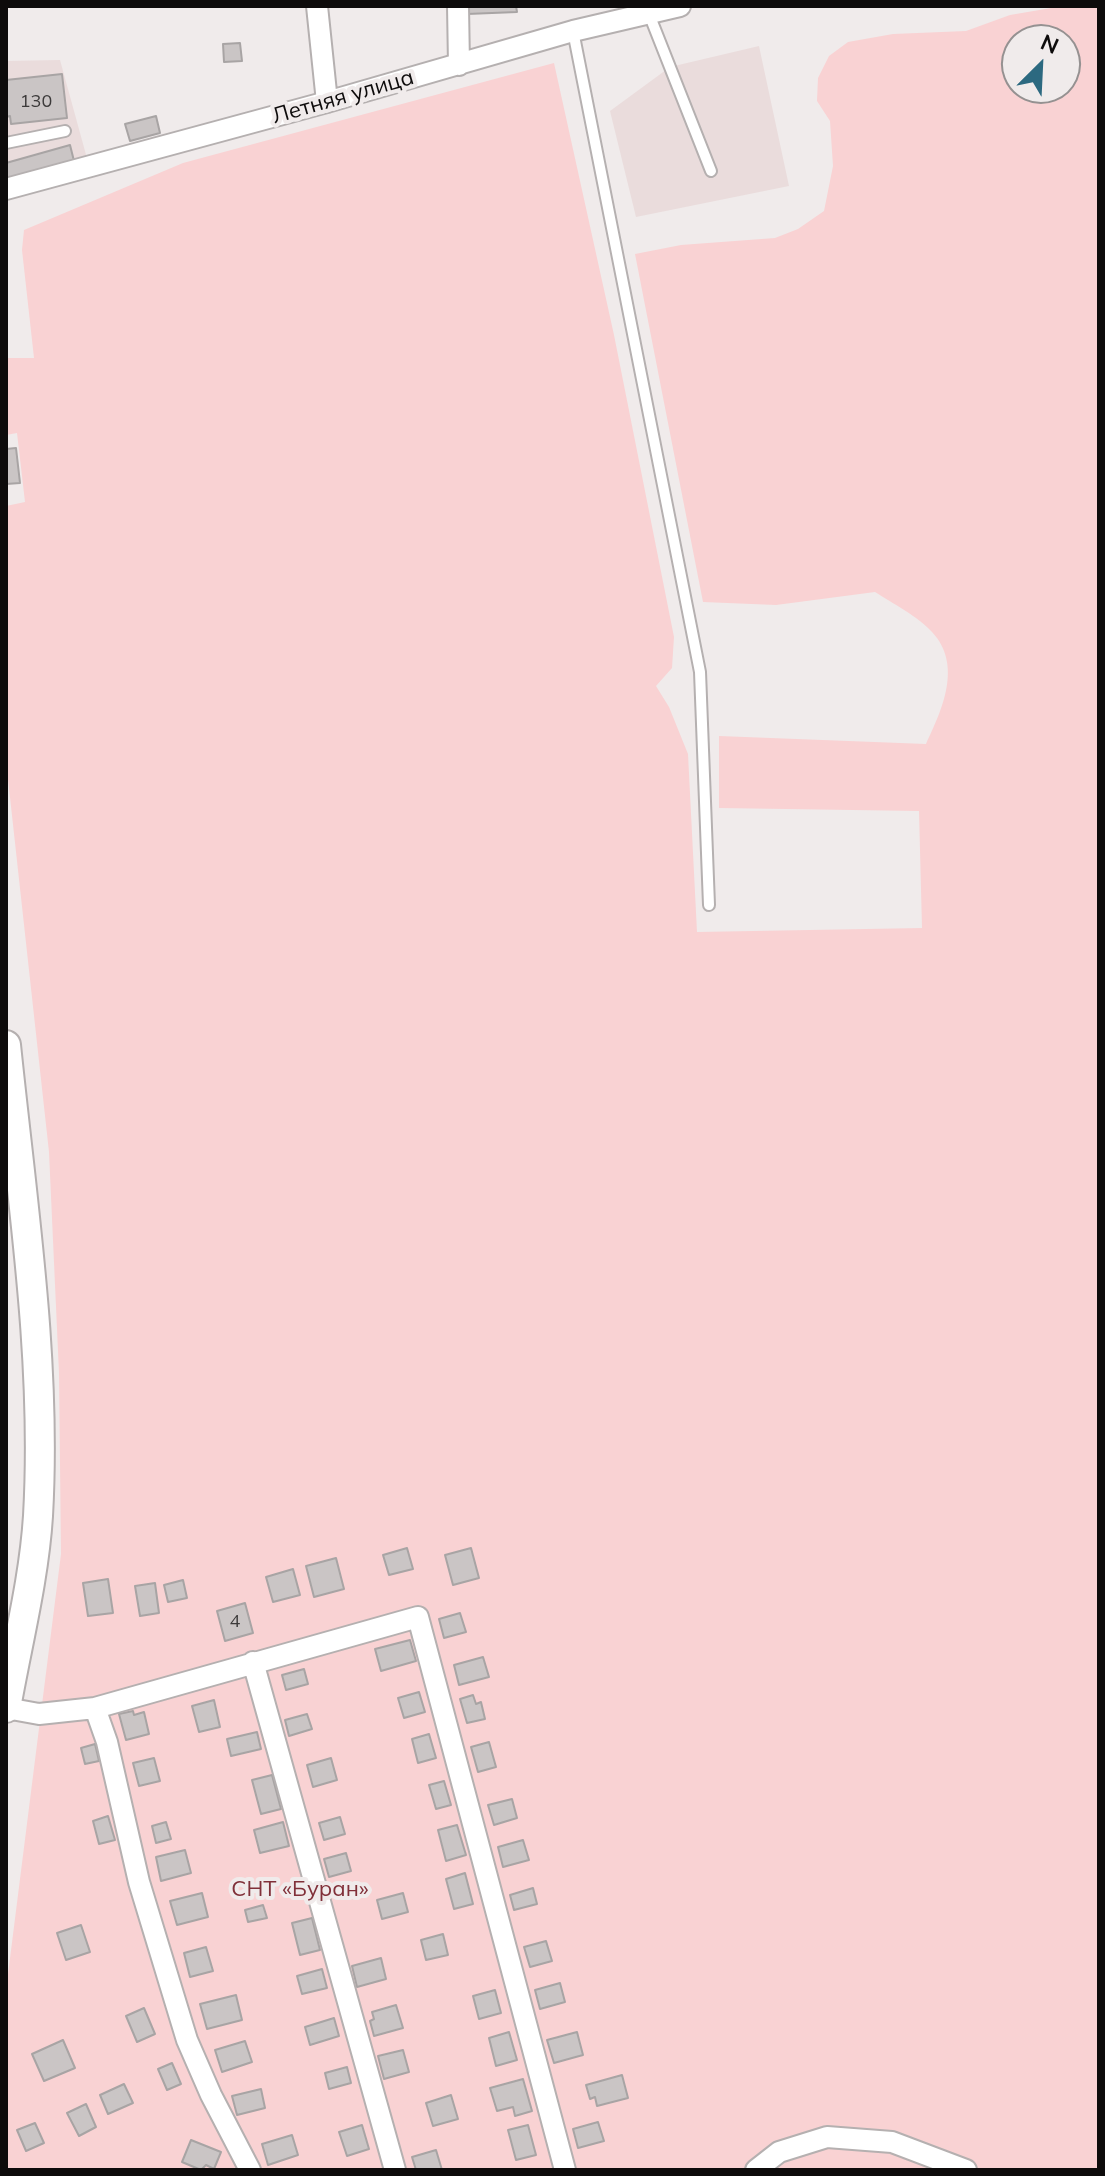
<!DOCTYPE html>
<meta charset="utf-8">
<style>
body{margin:0}
#map{position:relative;width:1105px;height:2176px;overflow:hidden;background:#f0ebeb;font-family:Mulish,sans-serif}
canvas{display:block}
.frame{position:absolute;inset:0;border:8px solid #0d0b0b;pointer-events:none}
.north{position:absolute;left:1001px;top:24px;width:80px;height:80px;box-sizing:border-box;background:#f0ebeb;border:2px solid #959191;border-radius:50%;rotate:24deg;font-size:22px;font-weight:700;line-height:32px;text-align:center;color:#0d0b0b}
.north::after{content:'';display:block;margin:auto;width:28px;height:36px;background:#2c6980;clip-path:polygon(50% 0,100% 100%,50% 72%,0 100%)}
</style>
<div id="map">
<canvas width="1105" height="2176"></canvas>
<div class="frame"></div>
<div class="north">N</div>
</div>
<script>
const ctx = document.querySelector('canvas').getContext('2d');
ctx.lineJoin = 'round';
function fill(path, color) {
  ctx.fillStyle = color;
  ctx.fill(path, 'evenodd');
}
function stroke(path, color, width, dash) {
  ctx.strokeStyle = color;
  ctx.lineWidth = width;
  ctx.lineCap = dash ? 'butt' : 'round';
  ctx.setLineDash(dash || []);
  ctx.stroke(path);
}
function drawText(font, color, halo, rows, align = 'center') {
  ctx.font = font + ' Mulish,sans-serif';
  ctx.lineWidth = 8;
  ctx.setLineDash([]);
  ctx.textBaseline = 'middle';
  ctx.strokeStyle = halo;
  ctx.fillStyle = color;
  for (const [text, x, y, turn = 0] of rows) {
    ctx.save();
    ctx.translate(x, y);
    ctx.rotate((+turn || 0) * Math.PI / 180);
    ctx.textAlign = isNaN(turn) ? turn : align;
    if (halo) ctx.strokeText(text, 0, 0);
    ctx.fillText(text, 0, 0);
    ctx.restore();
  }
}
const built = new Path2D(`
 M759,46l30,140 -153,31 -26,-106 60,-44z
 M60,60l28,102 -82,22v-123z`);
const green = new Path2D(`
 M1099,6v2164h-1093v-180l55,-436 -2,-181 -10,-221 -43,-391v-255l19,-4 -8,-69 -11,2v-82l1,5h27l-12,-108 2,-20 159,-67 371,-100 60,272 60,302 -2,31 -16,18 13,21 19,47 9,178 225,-4 -3,-117 -200,-3v-72l207,8c16,-34 37,-79 6,-112 -13,-15 -40,-29 -57,-40l-99,13 -73,-3 -68,-348 46,-9 94,-7 23,-9 26,-18 9,-45 -3,-45 -13,-20 1,-23 11,-22 19,-14 45,-8 73,-3 44,-16 47,-8zM1017,40h48v48h-48z`);
const building = new Path2D(`
 M466,6h50l1,6 -50,2z
 M240,43l2,18 -18,1 -1,-18z
 M62,74l5,44 -56,6 -1,-8 -4,1v-37z
 M156,116l4,17 -30,8 -5,-17z
 M70,145l4,16 -68,19v-17z
 M16,448l4,35 -14,1v-35z
 M407,1548l6,21 -24,6 -6,-20z
 M471,1548l8,30 -26,7 -8,-30z
 M336,1558l8,31 -30,8 -8,-31z
 M293,1569l7,26 -27,7 -7,-25z
 M108,1579l5,34 -25,3 -5,-33z
 M183,1580l4,18 -19,4 -4,-17z
 M155,1583l4,30 -19,3 -5,-30z
 M245,1603l8,30 -28,8 -8,-30z
 M460,1613l6,19 -22,6 -5,-19z
 M410,1640l6,21 -35,10 -6,-22z
 M483,1657l6,20 -30,8 -5,-20z
 M304,1669l4,15 -22,6 -4,-15z
 M419,1692l6,20 -21,6 -6,-20z
 M473,1695l3,9 5,-2 4,17 -18,4 -7,-24z
 M214,1700l6,27 -21,5 -7,-26z
 M133,1711l1,4 10,-3 5,22 -23,6 -7,-26z
 M307,1714l5,15 -23,7 -4,-16z
 M257,1732l4,17 -30,7 -4,-17z
 M429,1734l7,24 -18,5 -6,-24z
 M489,1742l7,25 -18,5 -7,-25z
 M95,1744l4,17 -14,3 -4,-16z
 M154,1758l6,23 -21,5 -6,-23z
 M331,1758l6,22 -24,7 -6,-22z
 M272,1775l9,34 -20,5 -9,-34z
 M444,1781l7,24 -15,4 -7,-24z
 M512,1799l5,19 -23,7 -6,-20z
 M108,1816l7,24 -16,4 -6,-23z
 M340,1817l5,17 -21,6 -5,-17z
 M166,1822l5,17 -15,4 -4,-17z
 M283,1822l6,24 -29,7 -6,-23z
 M457,1825l9,30 -20,6 -8,-31z
 M523,1840l6,20 -26,7 -5,-20z
 M185,1850l6,23 -30,8 -5,-24z
 M346,1853l5,18 -22,6 -5,-18z
 M465,1873l8,31 -19,5 -8,-30z
 M533,1888l4,16 -23,6 -4,-15z
 M202,1893l6,24 -31,8 -7,-24z
 M403,1893l5,19 -26,7 -5,-19z
 M263,1905l4,13 -19,4 -3,-12z
 M312,1918l8,32 -20,5 -8,-32z
 M81,1925l9,27 -24,8 -9,-27z
 M443,1934l5,21 -22,5 -5,-20z
 M546,1941l6,20 -22,6 -6,-20z
 M206,1947l7,24 -23,6 -6,-24z
 M381,1958l5,21 -29,8 -5,-21z
 M322,1969l5,19 -25,6 -5,-18z
 M560,1983l5,19 -25,7 -5,-19z
 M495,1990l6,23 -22,6 -6,-23z
 M236,1995l6,25 -35,9 -7,-25z
 M396,2005l7,23 -29,8 -4,-15 4,-2 -2,-7z
 M144,2008l11,26 -18,8 -11,-26z
 M334,2018l5,18 -29,9 -5,-18z
 M509,2032l8,28 -21,6 -7,-28z
 M577,2032l6,23 -29,8 -7,-23z
 M63,2040l12,28 -31,13 -12,-27z
 M245,2041l7,21 -30,10 -7,-22z
 M403,2050l6,22 -25,7 -6,-23z
 M172,2063l9,21 -14,6 -9,-21z
 M347,2067l4,16 -22,6 -4,-16z
 M622,2075l6,23 -31,8 -2,-9 -5,2 -4,-14z
 M523,2079l9,32 -17,5 -2,-9 -16,4 -7,-23z
 M124,2084l9,19 -25,11 -8,-19z
 M261,2089l4,19 -28,7 -5,-19z
 M451,2095l7,24 -25,7 -7,-23z
 M86,2104l10,23 -17,9 -12,-23z
 M598,2122l6,19 -26,7 -5,-19z
 M35,2123l9,20 -18,8 -9,-21z
 M362,2125l7,24 -22,7 -8,-24z
 M528,2125l8,30 -20,5 -8,-30z
 M292,2135l6,20 -30,10 -6,-21z
 M191,2140l30,12 -7,17 -8,-4 -5,5 -19,-8z
 M436,2150l6,20h-26l-4,-13z`);
const lane = new Path2D(`
 M649,14l62,157
 M573,31l127,641 9,233
 M6,143l59,-12`);
const street = new Path2D(`
 M317,6l10,96
 M458,6l1,59
 M6,189l321,-87 246,-71 107,-25
 M253,1662l142,508
 M6,1708l33,6 56,-6 323,-91 147,553
 M95,1708l12,34 32,140 48,158 24,55 39,75
 M756,2170l23,-18 48,-15 65,5 74,28`);
const secondary = new Path2D(`
 M6,1045c16,156 41,314 32,471 -4,64 -21,129 -32,192`);
const numberNames = [
 ["130",36,102],
 ["4",235,1622]
];
const streetNames = [
 ["Летняя улица",343,97,-16]
];
const parkNames = [
 ["СНТ «Буран»",300,1889]
];
fill(built, '#eadcdc');
fill(green, '#f9d2d3');
fill(building, '#cac5c5');
stroke(building, '#a8a4a4', 2);
stroke(lane, '#b5b0b0', 14);
stroke(street, '#b5b0b0', 24);
stroke(secondary, '#b5b0b0', 32);
stroke(lane, '#fff', 10);
stroke(street, '#fff', 20);
stroke(secondary, '#fff', 28);
drawText('18px', '#3c3a3a', null, numberNames);
drawText('22px', '#0d0b0b', '#f0ebeb', streetNames);
drawText('22px', '#803039', '#f0ebeb', parkNames);
</script>
